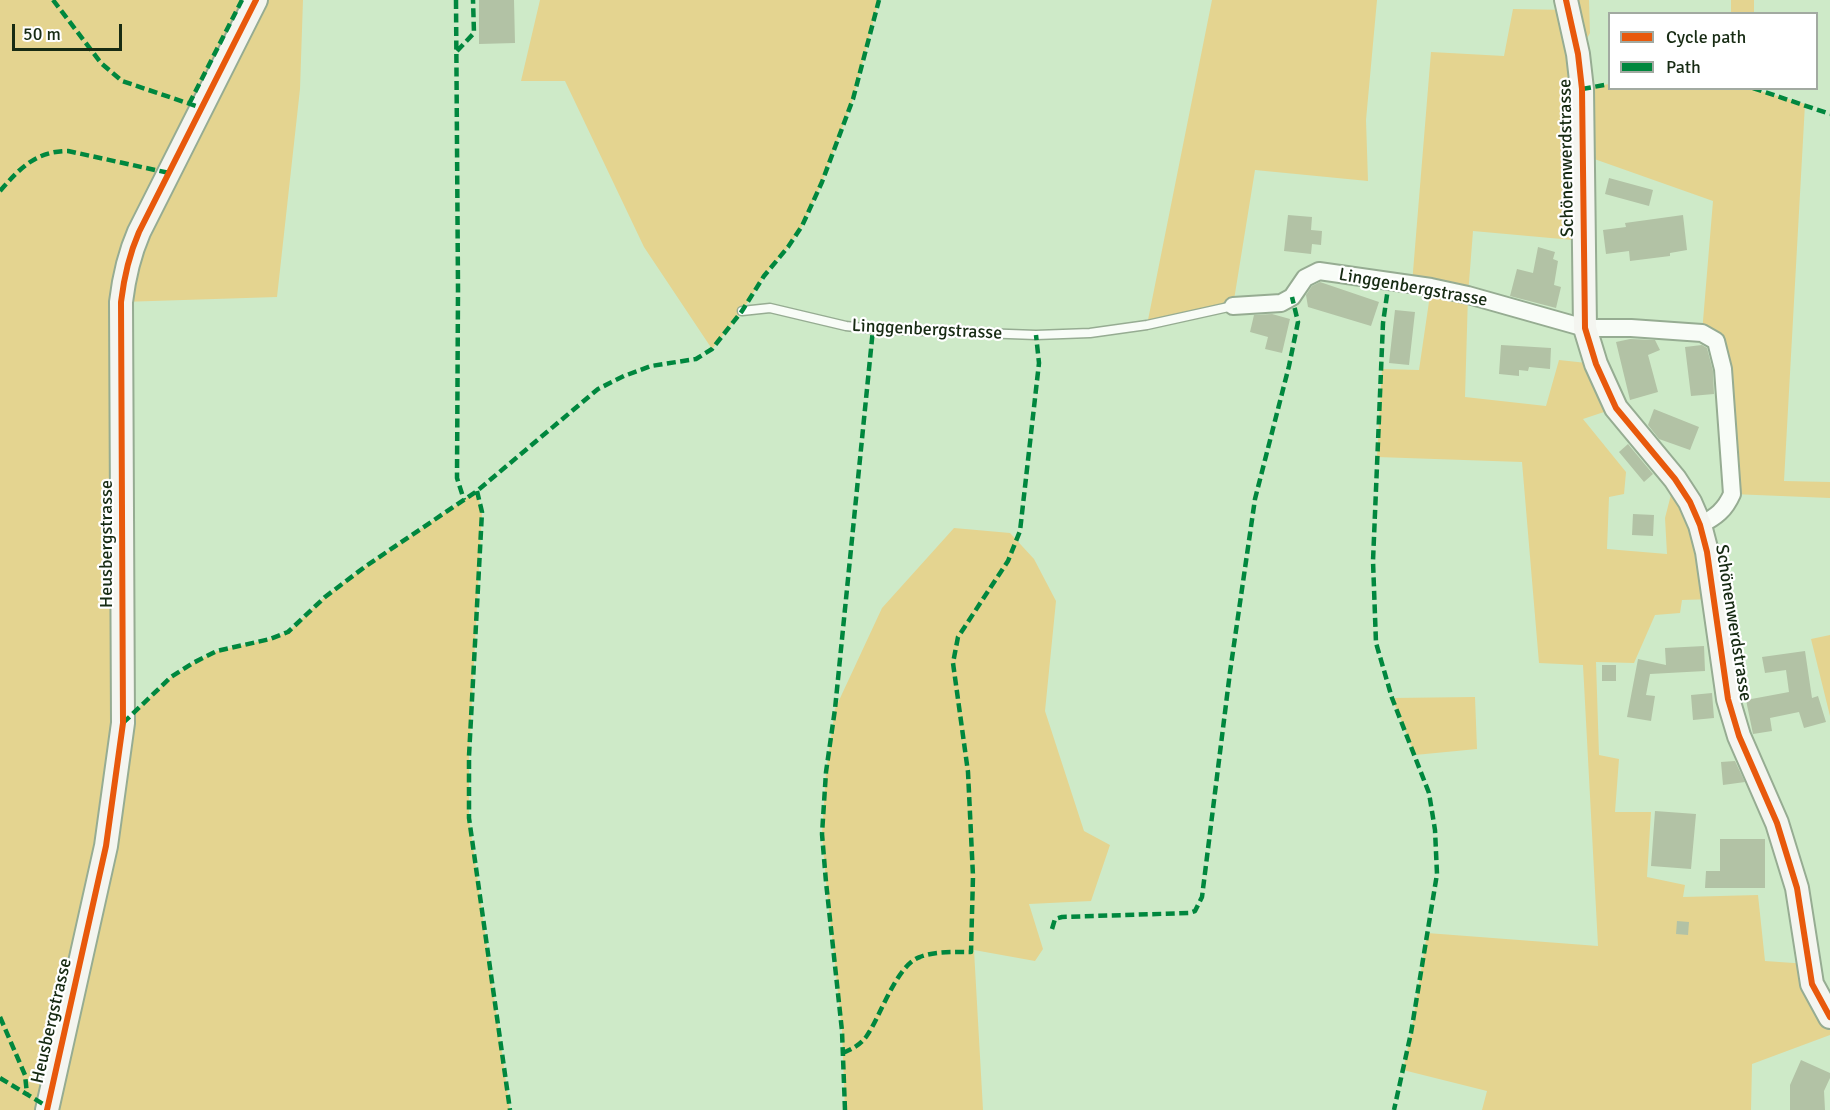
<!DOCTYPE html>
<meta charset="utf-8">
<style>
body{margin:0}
#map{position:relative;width:1830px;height:1110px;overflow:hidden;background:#ceeac8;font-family:Signika,sans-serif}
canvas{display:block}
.legend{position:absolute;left:1608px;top:12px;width:210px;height:78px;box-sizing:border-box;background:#fff;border:2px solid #a2aaa1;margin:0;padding:8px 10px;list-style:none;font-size:18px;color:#172b13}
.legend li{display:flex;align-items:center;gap:12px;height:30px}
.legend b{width:30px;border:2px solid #a2aaa1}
.scale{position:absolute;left:12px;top:24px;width:110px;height:27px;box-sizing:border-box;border:3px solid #172b13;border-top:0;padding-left:8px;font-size:18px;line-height:21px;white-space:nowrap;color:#172b13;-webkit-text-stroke:4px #fff;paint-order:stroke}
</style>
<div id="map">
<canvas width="1830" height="1110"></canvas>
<ul class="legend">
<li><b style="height:8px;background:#e8590c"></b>Cycle path</li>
<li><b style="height:8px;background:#00873e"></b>Path</li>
</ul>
<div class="scale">50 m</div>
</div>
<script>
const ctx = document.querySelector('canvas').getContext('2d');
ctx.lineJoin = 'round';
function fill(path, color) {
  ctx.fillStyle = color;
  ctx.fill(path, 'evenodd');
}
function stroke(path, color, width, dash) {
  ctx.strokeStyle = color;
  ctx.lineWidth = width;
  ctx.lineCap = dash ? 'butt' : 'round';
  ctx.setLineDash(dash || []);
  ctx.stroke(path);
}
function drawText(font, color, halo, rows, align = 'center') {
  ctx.font = font + ' Signika,sans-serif';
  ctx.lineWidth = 4.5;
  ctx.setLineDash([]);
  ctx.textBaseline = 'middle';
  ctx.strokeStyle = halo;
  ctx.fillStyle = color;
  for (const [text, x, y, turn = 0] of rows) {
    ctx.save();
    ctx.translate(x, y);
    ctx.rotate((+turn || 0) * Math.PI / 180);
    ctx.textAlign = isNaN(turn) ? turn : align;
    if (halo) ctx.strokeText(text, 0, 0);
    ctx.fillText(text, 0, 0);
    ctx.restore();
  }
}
const green = new Path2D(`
 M0,0h303l-3,89 -23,208 -156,5 3,420 47,-45 22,-14 24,-12 53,-12 18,-7 37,-35 41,-31 111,-75 5,21 -13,244v62l41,292h-510z
 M540,0h339l-26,99 -31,83 -20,44 -14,21 -24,29 -22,35 -30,38 -68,-102 -79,-166h-44z
 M1212,0h165l-11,120 2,61 -113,-11 -22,136 -86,19z
 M1566,0h23l1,33 -12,21 4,35 27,-5 1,4 143,1 52,15 -21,377 46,1v16l-98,-4 -9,-125 -21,-36 11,-132 -130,-46 1,86 -111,-10 -5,64 -3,102 81,9 13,-46 37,4 20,44 -33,11 43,53 -2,22 -15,3 -2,52 60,5 -2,-36 10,-39 39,120 -32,1 -2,13 -25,2 -21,48 -38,-1 3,93 20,4 -4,53h36l-4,65 38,8 -2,12 75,-2 7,66 43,3 22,53v18l-78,29 -1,46h-269l5,-19 -84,-21 8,-37 16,-100 171,13 -15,-281 -44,-2 -17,-201 -145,-5 5,-88 37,1 12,-82 -19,-4 19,-232 73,4 9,-47 55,1z
 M1731,0h23v13h-23z
 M954,528l56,5 24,26 22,42 -11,110 39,120 26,14 -19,56 -62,3 14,45 -8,12 -61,-11 9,160h-138l-3,-79 -16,-149 -4,-48 4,-62 9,-63 47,-101z
 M1830,635v81l-19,-77z
 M1475,697l2,52 -62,6 -23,-57z`);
const building = new Path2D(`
 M479,0h35l1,43 -36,1z
 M1609,178l44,12 -4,16 -44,-12z
 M1288,215l24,2 -1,13 11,1 -1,14 -9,-1 -1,10 -27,-3z
 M1683,215l4,35 -17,3v3l-40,5 -1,-10 -23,3 -3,-24 23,-3 -1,-4z
 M1538,247l17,5 -2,7 5,2 -4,24 7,2 -5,21 -46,-12 7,-27 16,4z
 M1320,282l59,20 -8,24 -63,-19 -2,-12 6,-9z
 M1395,310l20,2 -6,53 -20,-2z
 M1272,314l18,5 -8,34 -17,-4 3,-12 -18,-5 4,-17z
 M1630,339l25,1 5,10 -12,5 10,37 -28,8 -14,-58z
 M1501,345l50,3 -1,21 -21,-2 -1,4 -9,-1v6l-20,-2z
 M1702,345l5,3 6,23 1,23 -23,2 -6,-49z
 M1654,409l45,18 -9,23 -31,-11 -11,-14z
 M1628,444l25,30 -9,8 -25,-30z
 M1633,514l21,1 -1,21 -21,-1z
 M1704,646l1,25 -55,3 -4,21 9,1 -4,25 -24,-4 11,-58 28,6 -1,-17z
 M1805,651l7,47 6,-2 8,26 -22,6 -5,-16 -29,6 2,13 -19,3 -7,-34 43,-8 -3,-22 -21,3 -3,-16z
 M1602,665h14v16h-14z
 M1712,693l2,25 -21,2 -2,-25z
 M1735,761l10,21 -22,3 -2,-23z
 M1655,811l41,3 -5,55 -40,-3z
 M1720,839h45v49h-60l1,-17h14z
 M1677,921l12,1 -1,13 -12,-1z
 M1801,1060l29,13v5l-6,13 1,19h-35v-25z`);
const lane = new Path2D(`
 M742,311l28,-3 76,18 27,3 163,6 54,-2 57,-8 86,-19`);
const street = new Path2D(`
 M1233,306l48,-3 11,-6 13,-19 14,-7 112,16 37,8 117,33h46l71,5 14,8 7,28 9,125c-7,16 -16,23 -32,31`);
const secondary = new Path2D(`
 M1566,0l12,54 4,35 3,239 11,36 20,44 59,71 15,23 10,23 7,27 21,147 11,37 38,87 20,65 15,96 18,33
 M47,1110l59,-264 17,-123 -2,-421c3,-25 8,-47 18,-70l117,-232`);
const quiet = new Path2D(`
 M53,0l48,63 21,18 80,27
 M456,0l2,289 -1,189 7,22
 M457,51l17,-18 -1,-33
 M1753,88l77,26
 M1582,89l28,-5
 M189,104l53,-104
 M0,191c20,-23 36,-40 68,-40l101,22
 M1389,281l-6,42 -10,238 3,82 16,55 37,95 6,37 2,44 -26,159 -17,77
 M477,491l5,21 -13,244v62l41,292
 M123,723l48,-46 22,-14 24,-12 53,-12 18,-7 37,-35 41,-31 111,-75 121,-102 26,-13 27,-10 45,-7 16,-10 30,-38 22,-35 24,-29 14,-21 20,-44 31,-83 26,-99
 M1052,929l3,-10 7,-2 127,-4 6,-2 7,-14 28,-225 25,-173 34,-133 9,-44 -6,-25
 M0,1017l25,58 2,19
 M843,1053c9,-4 17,-8 23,-16 14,-19 30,-72 54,-80 15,-6 35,-5 51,-5l2,-76 -5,-104 -15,-109 5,-26 50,-76 12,-30 19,-168 -3,-28
 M0,1078l48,29
 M845,1110l-3,-79 -16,-149 -4,-48 4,-62 9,-63 38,-380`);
const cycleway = new Path2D(`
 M1566,0l12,54 4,35 3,239 11,36 20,44 59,71 15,23 10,23 7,27 21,147 11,37 38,87 20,65 15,96 18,33
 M47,1110l59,-264 17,-123 -2,-421c3,-25 8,-47 18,-70l117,-232`);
const streetNames = [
 ["Schönenwerdstrasse",1567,158,-91],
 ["Linggenbergstrasse",1413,288,10],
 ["Linggenbergstrasse",927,330,3],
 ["Heusbergstrasse",107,544,-90],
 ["Schönenwerdstrasse",1733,623,81],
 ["Heusbergstrasse",52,1021,-77]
];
fill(green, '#e4d490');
fill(building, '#b2c2a5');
stroke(lane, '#96ac92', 11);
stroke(street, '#96ac92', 20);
stroke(secondary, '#96ac92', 26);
stroke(lane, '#f8fcf7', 8);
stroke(street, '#f8fcf7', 16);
stroke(secondary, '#f4f5f0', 22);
stroke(quiet, '#00873e', 4.5, [9, 4.5]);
stroke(cycleway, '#e8590c', 6);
drawText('18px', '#172b13', '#fff', streetNames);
</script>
